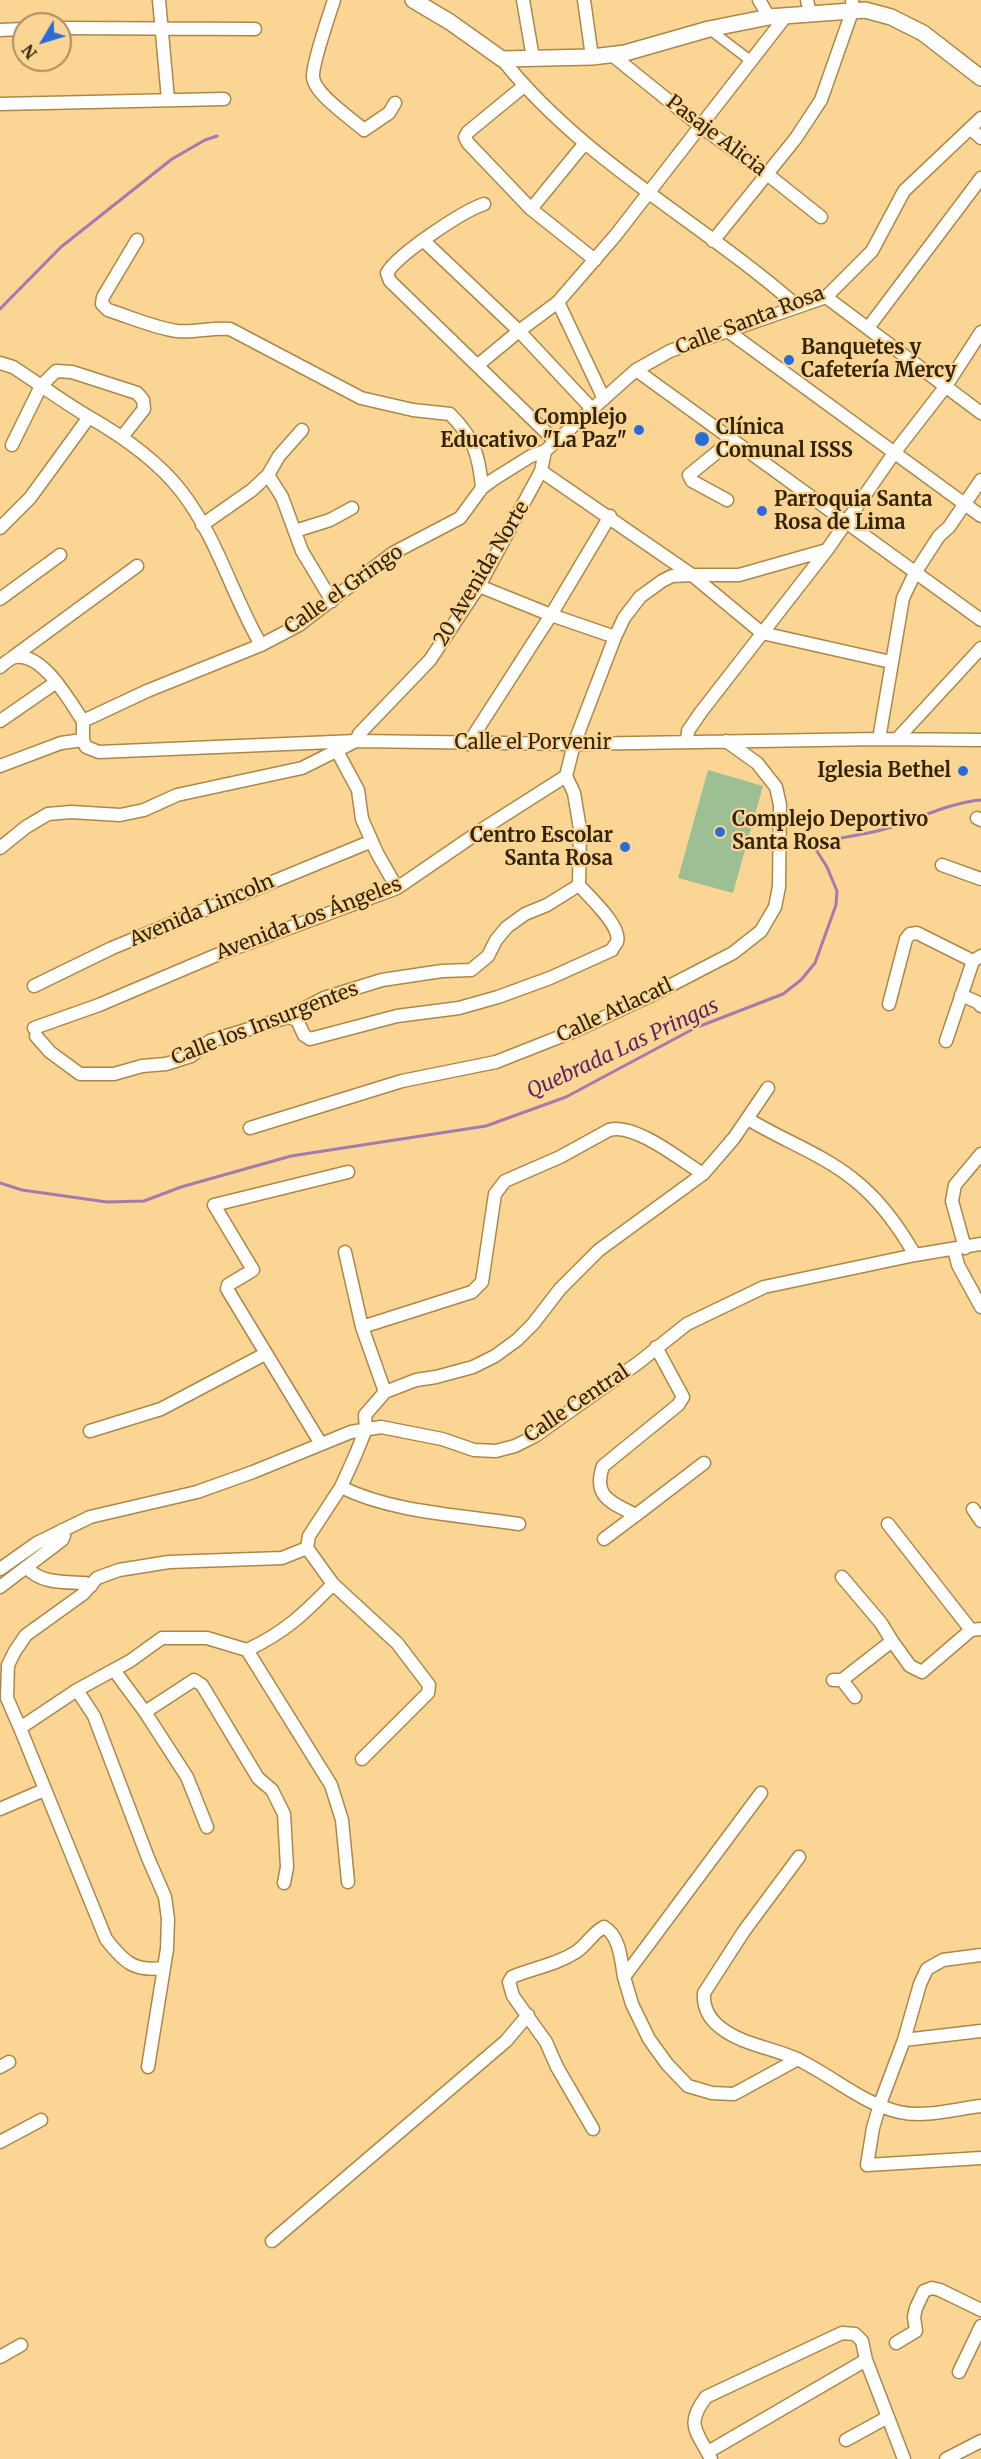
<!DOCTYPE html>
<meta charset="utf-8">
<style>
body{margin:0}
#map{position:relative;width:981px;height:2459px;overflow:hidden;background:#fbd594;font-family:Merriweather,serif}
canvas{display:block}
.north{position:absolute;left:12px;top:12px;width:60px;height:60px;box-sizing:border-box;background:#fbd594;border:2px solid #ab8e5c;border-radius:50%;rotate:232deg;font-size:16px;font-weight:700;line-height:24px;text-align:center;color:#322408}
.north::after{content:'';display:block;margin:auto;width:21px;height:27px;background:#296cd8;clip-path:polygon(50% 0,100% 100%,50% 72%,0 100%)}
</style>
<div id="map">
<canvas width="981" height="2459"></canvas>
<div class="north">N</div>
</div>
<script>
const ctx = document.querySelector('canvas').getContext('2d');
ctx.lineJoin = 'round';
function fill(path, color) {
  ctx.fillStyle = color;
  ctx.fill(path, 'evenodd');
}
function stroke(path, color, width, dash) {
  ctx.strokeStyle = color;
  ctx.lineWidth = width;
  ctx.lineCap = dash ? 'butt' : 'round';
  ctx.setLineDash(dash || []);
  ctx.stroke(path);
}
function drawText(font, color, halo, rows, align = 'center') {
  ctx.font = font + ' Merriweather,serif';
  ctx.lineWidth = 4.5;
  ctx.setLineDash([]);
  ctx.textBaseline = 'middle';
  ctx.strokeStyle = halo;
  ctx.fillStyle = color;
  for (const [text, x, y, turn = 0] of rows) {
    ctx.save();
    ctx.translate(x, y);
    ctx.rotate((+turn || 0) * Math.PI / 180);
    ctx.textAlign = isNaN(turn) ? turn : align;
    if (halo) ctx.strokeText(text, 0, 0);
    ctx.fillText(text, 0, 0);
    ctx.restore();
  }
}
const green = new Path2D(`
 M708,770l55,16 -30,107 -55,-15z`);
const stream = new Path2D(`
 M0,309l61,-62 111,-88 33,-19 12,-4
 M0,1183l22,7 85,12 37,-1 37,-14 110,-31 195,-30 80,-29 129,-69 88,-34 18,-14 14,-17 21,-58 1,-14 -10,-24 -12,-19 3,-4c19,-7 39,-8 59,-13 35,-8 68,-28 104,-31`);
const pedestrian = new Path2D(`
 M709,29l42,32`);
const minor = new Path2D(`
 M159,0l9,99
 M334,0c-5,16 -22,64 -21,77 1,17 39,42 51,53l25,-17 6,-10
 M523,0l10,58
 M584,0l8,57
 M759,0l10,17
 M807,0l3,13
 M60,28l195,1
 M0,30l24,-1
 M612,55l88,71 67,48 54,43
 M502,59c81,102 198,162 295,247
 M524,86l-56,46 -3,5 3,6 63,66 64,51
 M0,104l224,-5
 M981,118l-77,73 -32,60 -46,46 -156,54 -34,19 -91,81 -14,5 -37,23 -12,9 -22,30 -67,35 -94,72 -38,20 -114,46 -64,30v19l3,7 13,5 257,-11 218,3 305,-5 102,1
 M971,129l10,9
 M484,204c-21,7 -86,50 -97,69l3,8 165,160
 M531,209l54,-66
 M137,240l-34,57 -1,7 6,6c22,7 47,18 69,21 18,2 35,-4 53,-2l131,69 52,12 37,4c24,24 29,41 32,74
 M424,241l95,90 73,78
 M713,241l83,-103 25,-38 32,-91 -1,-9
 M826,297l155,116
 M558,302l46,97
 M868,328l113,-150
 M729,332l252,184
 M0,363l13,4c25,16 50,35 76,50 33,19 68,43 92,74 36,46 51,104 80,154
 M478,365l41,-34 39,-29 57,-66 171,-220
 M636,370l345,250
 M12,445l29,-59 15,-15 16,1 65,21 6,7 1,9 -22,28
 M541,471l151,104h47l88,-25 67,-97 52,-67 35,-54
 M268,475l14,22 20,54 30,50
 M727,500l-35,-19 -3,-6 43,-35
 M202,525l50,-35 16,-15 11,-19 23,-26
 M0,528l30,-30 59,-81
 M295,531l35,-11 22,-12
 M479,586l72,29 64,22
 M0,599l60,-44
 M13,657l124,-91
 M0,667c5,-4 10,-9 15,-10 28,-5 55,45 68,64
 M0,721l55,-38
 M879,739l24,-141 12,-25 24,-37 10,-9 32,-47
 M897,739l84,-91
 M687,742l1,-11 13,-19 126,-162
 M468,744l83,-129 59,-99
 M337,751l21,39 4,29 15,34 20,35
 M0,766l61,-23 22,-3
 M977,818l4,2
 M0,848l26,-21 22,-13 23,-2 49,3 24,-5 33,-15 125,-27 54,-27 3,-7 71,-74 49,-74 62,-115 4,-20
 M942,865l39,14
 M34,986l78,-38 260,-107
 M961,995l16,7 4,4
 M889,1004l17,-65 4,-5 7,-1 56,28
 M288,1017l9,3 7,15 6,4 87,-23 62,-8 39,-11 52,-19 62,-28c0,-1 5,-8 5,-8 5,-16 -28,-45 -38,-57
 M34,1028l65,-23 120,-51 178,-66 92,-63 77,-49
 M36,1036l14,16 30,22h34l28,-8 24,-2 25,-8 19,-15 78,-24 36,-19 58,-18 60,-9 29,-1 17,-14 8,-16 11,-13 18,-13 22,-9 32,-20 1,-56 -6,-36 -8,-17 8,-32 41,-107 9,-19 16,-21 22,-16 10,-5 20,-1 70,58 129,29
 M946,1041l27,-80 8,-5
 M748,1119c34,21 74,35 105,60 26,20 46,48 62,76
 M250,1128l152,-47 94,-19 81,-32 73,-34 83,-43 28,-22 14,-24 4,-20 1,-82 -4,-18 -19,-24 -31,-22
 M965,1248l-13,-47 3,-16 26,-31
 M954,1249l4,16 23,42
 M345,1252l17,75 23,65
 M362,1327l110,-35 10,-10 13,-88 10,-13 55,-24 49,-27c25,-8 73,31 94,44
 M656,1347l27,50 -5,8 -75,61c-11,31 9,37 33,49l68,-52
 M90,1431l71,-22 104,-55
 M321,1444l-94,-155 1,-4 25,-15 -39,-65 134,-33
 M341,1487c52,26 121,28 178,37
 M973,1509l8,12
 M888,1524l83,106
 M604,1539l32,-24
 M27,1567c12,17 40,15 58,16l6,3
 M0,1569l37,-26 53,-26 107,-25 56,-20 98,-40 30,-5 61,12 32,11 22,1 19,-5 20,-10 103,-73 49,-39 77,-37 151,-32 66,-11
 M842,1577l39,46 11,18
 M0,1587l62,-47 2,-4 -2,-6
 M247,1650l84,135 11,35 6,62
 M114,1670l31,42 42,65 20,50
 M833,1680h9l50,-39 18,25 12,6 49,-42 10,-1
 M842,1680l13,17
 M77,1690l17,26 54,142 17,39 3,22 -1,30 -19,118
 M145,1712l49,-32 8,5 56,93 14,12 12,24 3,53 -3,16
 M20,1728l-13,-30 1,-33 7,-14 11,-16 57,-41 14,-16 22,-8 50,-8 113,-4 25,-10
 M362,1759l66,-66 1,-8 -32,-42 -64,-59 -26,-36 2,-12 32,-49 14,-31 11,-27 -1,-14 20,-23 31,-12 20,-3 37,-10 22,-11 22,-16 16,-16 27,-35 39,-39 104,-76 31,-36 34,-50
 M761,1793l-137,184 8,27 17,35 18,25 21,22 24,7 22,1 64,-35
 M0,1809l44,-19
 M799,1857l-55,74 -40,62c-1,15 5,26 17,35 22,17 52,20 76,31 34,16 64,44 102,53 26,6 56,-3 82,-6
 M981,1955l-38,5 -16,9 -7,15 -16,56 -24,64 -7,24 -6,37 114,-7
 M164,1968c-30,4 -40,-6 -58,-29l-86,-211 57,-38 53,-29 32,-23h45l40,12c37,-17 58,-37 86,-66
 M904,2040l77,-9
 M0,2067l9,-5
 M593,2129l-36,-62 -11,-25 -33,-46 -4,-14 3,-5c21,-9 44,-12 64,-25 11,-7 16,-19 28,-25 16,9 17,33 20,50
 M0,2142l41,-22
 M272,2241l234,-200 22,-26
 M896,2343l20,-12 -2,-14 2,-9 8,-17 8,-3 8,2 41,20
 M0,2357l21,-12
 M959,2372l22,-46
 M846,2440l42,-23
 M708,2452l158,-92
 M711,2459c-13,-27 -27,-33 -5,-62l136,-64 13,1 7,7 4,19 38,99
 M946,2459l35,-18`);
const tertiary = new Path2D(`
 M413,0l37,22 52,37 90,-2 33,-4 84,-24 60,-12 96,-7 26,7 32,16 58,45`);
const markers = [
 [789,360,6,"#296cd8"],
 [639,430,6,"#296cd8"],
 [702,439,8,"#296cd8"],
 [762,511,6,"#296cd8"],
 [963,771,6,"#296cd8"],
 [720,832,6,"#296cd8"],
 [625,847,6,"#296cd8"]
];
const streetNames = [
 ["Pasaje Alicia",716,136,37],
 ["Calle Santa Rosa",750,321,-21],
 ["20 Avenida Norte",482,574,-59],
 ["Calle el Gringo",344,590,-35],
 ["Calle el Porvenir",533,743],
 ["Avenida Lincoln",202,911,-23],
 ["Avenida Los Ángeles",309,919,-21],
 ["Calle Atlacatl",615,1011,-25],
 ["Calle los Insurgentes",265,1024,-21],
 ["Calle Central",577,1404,-34]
];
const poiNames = [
 ["Banquetes y",801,348],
 ["Cafetería Mercy",801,371],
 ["Complejo",627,418,"right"],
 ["Educativo \"La Paz\"",627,441,"right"],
 ["Clínica",716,428],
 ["Comunal ISSS",716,451],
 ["Parroquia Santa",774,500],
 ["Rosa de Lima",774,523],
 ["Iglesia Bethel",951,771,"right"],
 ["Complejo Deportivo",732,820],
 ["Santa Rosa",732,843],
 ["Centro Escolar",613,836,"right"],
 ["Santa Rosa",613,859,"right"]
];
const waterNames = [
 ["Quebrada Las Pringas",623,1049,-25]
];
fill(green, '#9cc094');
stroke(stream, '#a47bad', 3);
stroke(pedestrian, '#ac8848', 12);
stroke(minor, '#ac8848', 15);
stroke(tertiary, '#ac8848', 18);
stroke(pedestrian, '#fff', 9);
stroke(minor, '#fff', 12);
stroke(tertiary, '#fff', 15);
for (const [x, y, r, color] of markers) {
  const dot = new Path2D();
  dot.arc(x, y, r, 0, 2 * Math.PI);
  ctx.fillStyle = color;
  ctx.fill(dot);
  stroke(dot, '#fbd594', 2);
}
drawText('20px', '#322408', '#fbd594', streetNames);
drawText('bold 20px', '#322408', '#fbd594', poiNames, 'left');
drawText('italic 21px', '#5b2867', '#fbd594', waterNames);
</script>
